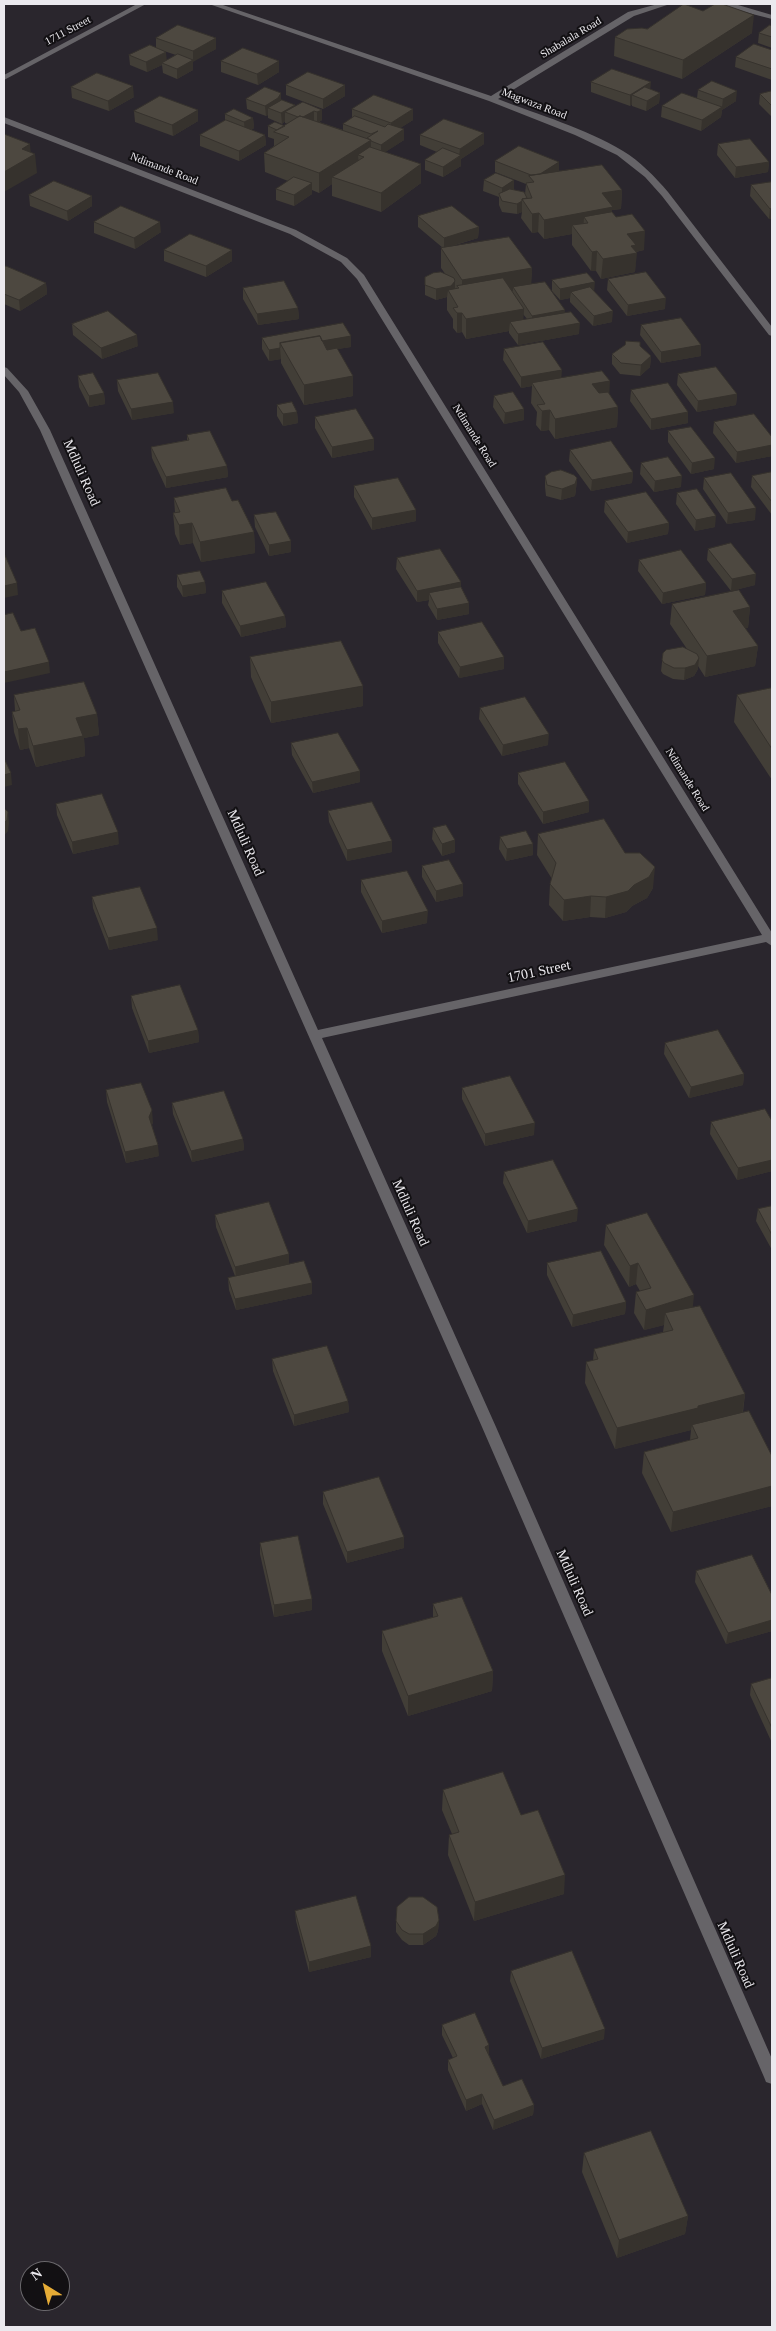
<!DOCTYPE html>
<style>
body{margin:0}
#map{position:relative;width:776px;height:2331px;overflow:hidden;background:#2a262d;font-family:"Times New Roman",serif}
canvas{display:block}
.frame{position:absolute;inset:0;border:5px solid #ebe9ee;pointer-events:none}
.north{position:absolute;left:20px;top:2261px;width:50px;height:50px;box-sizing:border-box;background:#121013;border:1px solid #69676b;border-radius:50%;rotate:324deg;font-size:14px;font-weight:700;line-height:20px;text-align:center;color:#ebe9ee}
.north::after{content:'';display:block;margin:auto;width:18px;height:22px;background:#e6ac36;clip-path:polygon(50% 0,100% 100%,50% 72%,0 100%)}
</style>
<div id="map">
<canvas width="776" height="2331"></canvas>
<div class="frame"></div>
<div class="north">N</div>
</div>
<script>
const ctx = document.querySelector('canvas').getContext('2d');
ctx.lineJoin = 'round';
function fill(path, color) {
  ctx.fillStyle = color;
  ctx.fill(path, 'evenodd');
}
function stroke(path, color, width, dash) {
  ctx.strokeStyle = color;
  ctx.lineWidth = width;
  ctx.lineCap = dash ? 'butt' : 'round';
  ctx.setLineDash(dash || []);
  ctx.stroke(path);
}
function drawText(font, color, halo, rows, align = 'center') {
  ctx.font = font + ' "Times New Roman",serif';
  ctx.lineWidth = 4;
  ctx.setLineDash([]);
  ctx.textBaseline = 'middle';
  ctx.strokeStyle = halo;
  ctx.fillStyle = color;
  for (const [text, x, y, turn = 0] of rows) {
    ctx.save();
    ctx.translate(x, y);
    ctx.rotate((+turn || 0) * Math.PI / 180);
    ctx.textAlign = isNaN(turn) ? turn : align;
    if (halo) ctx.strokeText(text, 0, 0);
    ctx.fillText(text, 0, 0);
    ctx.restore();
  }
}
const minor = new Path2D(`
 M137,4h9l-142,76v-5z
 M209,4h11l271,92 137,-84 30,-8h12l-36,12 -136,83c41,16 87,29 125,52 17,10 32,26 45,41l104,135v9l-3,-1 -107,-139 -17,-19 -28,-22 -42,-20 -86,-34z
 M713,4l25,1 34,10v4z
 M4,117l292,113 51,28 17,17 408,658v13l-6,-4 -444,96 174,389 276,632v25l-6,-2 -2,-5 -282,-650 -442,-997 -21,-38 -15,-17v-8l3,1 21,23 22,39 268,600 444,-95 -405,-656 -16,-17 -51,-28 -286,-111z`);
const wall = new Path2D(`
 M772,26v22l-14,-5 1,-10z
 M752,33l-70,46 -68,-23 1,-19z
 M156,38h60v11l-23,12v9l-16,9 -14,-6 -1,-8 -15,7 -17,-7 -1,-10 27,-7zM161,50l15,5 -10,6v-9z
 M772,50v30l-37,-13 1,-10z
 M221,61l58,11 -21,13 -37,-13z
 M591,82l59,7 10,4 -1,10 -13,8 -14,-5v-2l-2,2 -39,-14z
 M286,85l59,11 -22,13 -37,-14z
 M71,87l63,10 -25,14 -37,-13z
 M698,90l38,11 -14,9 -1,7 -20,14 -40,-14 1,-11 35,-8z
 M772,91v26l-13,-13 1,-10z
 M281,93v7l14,5v2l27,3v10l-3,2 24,8v-6l9,-6v-9h61v11l-13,8 4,1v11l-19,12 36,12v19l-40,29 -49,-16v-12l-13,9 -7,-3v4l-18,12 -18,-6v-11l12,-8 -23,-9 -1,-19 10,-7v-7l-6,-2v-11h17l3,-2 -3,-1v-2l-3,3 -14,-6v-3l-2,1 -19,-7 -1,-10z
 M134,111l64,10 -25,15 -38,-14z
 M225,114l28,4 1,10 -3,2 14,5 1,10 -27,16 -39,-15v-11l25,-15z
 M420,135l64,9 -23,15v7l-18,11 -18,-7v-10l12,-8 -17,-7z
 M718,144l51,18 -1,10 -33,6 -18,-23z
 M495,161l64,10 63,19 -1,19 -9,1v2l32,38 -8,2 -1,20 -34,7 -5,-8h-5l-19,-26v-11l-28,5 -6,-7 -6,1 -11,-15 1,-6 -5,2 -15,-2 -3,-7v-8l-16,-6 1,-11 41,14 1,-10 -31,-12z
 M772,182v37h-3l-19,-23 1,-11z
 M29,195l63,11 -24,15 -38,-15z
 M418,216l61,11 -1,11 -29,9 83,21 -1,16 34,29 14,21 -61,11 -9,-12v-2l-43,8 -4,-7 -5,1 -4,-5v-9l-6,-9v-13l-11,3 -11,-5v-18l21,-2 -5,-7v-20h2l-25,-21zM523,314l4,5 -4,1z
 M94,222l67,10 -26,17 -41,-16z
 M164,250h68v11l-26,16 -42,-16z
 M4,267l42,16 1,11 -27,17 -16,-7z
 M608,279l57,30 -38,7 -20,-26z
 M552,280l42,11 18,31 -19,4 -23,-24v-4l-10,2 -8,-9z
 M243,288l55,20 1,11 -41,6 -15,-26z
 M72,324l66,22 -36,13 -29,-24z
 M641,325l60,31 -40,7 -21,-28z
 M262,338l89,9 -14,2 16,47 -49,9 -23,-42v-4l-12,2 -7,-12z
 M640,342v4l11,10 -1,11 -10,9 -20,-2 -8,-10v-10z
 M504,349l57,29 48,16 9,13 -1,20 -62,12 -6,-9 -8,1 -5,-6 1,-13 -6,-9 1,-17 -11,2 -18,-28z
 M678,374l59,20 -1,11 -39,7 -20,-27z
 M78,376l26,17 1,11 -16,3 -10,-20z
 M117,380l57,33 -42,7 -14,-29z
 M631,390l57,22v11l-37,7 -21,-29z
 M494,396l30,24 -20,4 -11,-17z
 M277,405l20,7 1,11 -15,3 -6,-10z
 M315,417l59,33 -42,8 -17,-30z
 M714,422l58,15v19l-36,7 -23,-30z
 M668,431l46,38 -23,5 -23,-32z
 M187,435l40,31 1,11 -62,11 -14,-30 -1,-11 36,-7z
 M570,450l63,22 -1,11 -41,8 -22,-30z
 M641,463l40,24 -27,5 -14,-18z
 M772,472v43l-21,-28 1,-11z
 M545,476l32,2 -1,11 -1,7 -14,4 -15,-4 -1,-9z
 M704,478l51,42 -28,4 -24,-35z
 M354,486l62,24v11l-44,9 -18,-33z
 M677,493l38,34 -20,4 -19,-27z
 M174,498l58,3 22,31 1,21 -54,9 -8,-19 -13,2 -5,-11 -2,-21h2z
 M605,501l64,22 -1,11 -41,9 -23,-31z
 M254,515l37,37 -22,4 -14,-29z
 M708,549l47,36 -24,6 -24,-31z
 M397,558l64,29 8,27 -32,6 -9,-15 1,-5 -12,2 -21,-33z
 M639,560l67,23 -1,12 -43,9 -24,-33z
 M177,575l28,7 1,11 -23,4 -6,-10z
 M222,591l63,25 1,11 -45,10 -19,-34z
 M672,604l78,3 -2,21h-3l13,18 -3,20 -50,11 -7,-11v3l-4,7 -10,4 -11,-1 -10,-5 -2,-3 2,-18 24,-4 -17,-25z
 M438,632l66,37 -45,9 -21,-35z
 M250,657l113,49 -92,17 -20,-46z
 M772,688v92l-38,-58 3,-27z
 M14,695l83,19 2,21 -15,3 1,18 -49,11 -7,-19 -9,2 -6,-18 -2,-20 3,-1z
 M480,708l68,37 -46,11 -23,-37z
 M291,743l69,28v11l-47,11 -21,-38z
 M518,773l71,28v11l-46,12 -25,-40z
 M56,804l63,40 -46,10 -16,-39z
 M328,811l64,41 -45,9 -18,-39z
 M433,828l22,24 -13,4 -10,-17z
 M538,834l87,19 28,35 -6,10 -15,8 -6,6 -21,6 -15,-1 -27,4 -14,-16 1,-21 2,-5 -15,-24z
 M500,837l33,7v11l-27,6 -7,-12z
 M422,866l41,18v12l-27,6 -14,-25z
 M361,880l66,43 -45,10 -21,-41z
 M92,897l66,43 -49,10 -16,-42z
 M131,996l67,34 1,12 -50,11 -17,-45z
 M665,1043l79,31 -1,11 -54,13 -25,-44z
 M462,1088l72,47 -49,11 -23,-47z
 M106,1090l47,32 -1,3 7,31 -33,7 -19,-61z
 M172,1103l71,36 1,11 -52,12 -19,-48z
 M772,1121v50l-35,9 -27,-46 1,-12z
 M504,1172l73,49 -50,12 -24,-50z
 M772,1206v44l-16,-29 2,-12z
 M215,1215l74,39v11l23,18v11l-76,16 -7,-20 -1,-12 7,-2 -19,-49z
 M606,1225l87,82 52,87 -2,18 29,44v50l-101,26 -29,-59 2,-21 46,-12 1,-10 -76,19 -30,-66 1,-21 7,-1 1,-12 69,-17 1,-7 -20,5 -10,-17 2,-21 4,-1 -4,-7 -7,3 -25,-42z
 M547,1263l79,39 -1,12 -53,13 -25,-52z
 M272,1359l76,42 1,11 -55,14 -21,-55z
 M323,1492l81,45v11l-57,15 -24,-59z
 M260,1543l52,56v11l-38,7 -14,-63z
 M696,1571l76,24v36l-46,13 -31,-62z
 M433,1604l60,67 -1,20 -84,25 -26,-65v-20l51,-14z
 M772,1678v65l-22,-48 1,-11z
 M443,1790l78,25 43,79 -90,27 -26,-66 1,-20 3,-1 -10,-24z
 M295,1911l76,46 -62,15 -13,-51z
 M439,1920l-1,11 -2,5 -13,9h-14l-7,-5 -6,-8v-11z
 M511,1971l93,68 -63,20 -31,-78z
 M442,2025l47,30 14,31 31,19 -1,10 -40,15 -11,-26 -16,7 -18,-41v-10l5,-2 -11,-23z
 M584,2153l104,63 -3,18 -68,24 -35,-86z`);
const shadedWall = new Path2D(`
 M754,15l-2,18 -70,46 1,-19z
 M216,38v11l-23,13v-11z
 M166,52l1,11h-5v2l-15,7 -1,-10z
 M193,60v10l-16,9v-10z
 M279,61v11l-21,13 -1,-11z
 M651,82l-1,10 -18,3v9l-2,2v-11z
 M345,85v11l-22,13v-10z
 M133,86l1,11 -25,14 -1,-10z
 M737,91l-1,10 -14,9 -1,7 -20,14 1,-11 20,-13 1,-8z
 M281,93v11l-13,4v7l-2,1 -1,-10z
 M660,93l-1,10 -13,8 1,-10z
 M295,105l1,10 -11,-3v9l-3,3 -1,-11z
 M413,109v11l-22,14v-11z
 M198,110v11l-25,15 -1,-11z
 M322,110v10l-5,3v-11z
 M314,111v10l-13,-3z
 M253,118l1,10 -9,5 -1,-11z
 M404,129v11l-23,15v-10z
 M484,133v11l-23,15v7l-18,11v-10l16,-10 1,-8z
 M265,135l1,10 -27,16v-10z
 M371,140v19l-13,-4 1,12 -27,10v7l-13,9v-20z
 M30,144l1,12 4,-2 2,19 -33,19v-20l18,-23z
 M559,162v11l-24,4z
 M769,162l-1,10 -33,6 1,-11z
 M421,164v19l-40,29v-19z
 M514,180v11l-12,8v-11z
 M312,183v11l-18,12v-11z
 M622,190l-1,19 -9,1v16l-24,-3 -4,-6 -1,15 -11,-7v9l-28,5v-19l58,-27z
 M92,196v10l-24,15 -1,-10z
 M522,201v11l-5,2v-10z
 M772,208v11h-3l1,-10z
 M539,213l-1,19 -6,1v-19z
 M160,222l1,10 -26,17 -1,-11z
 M479,227l-1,11 -34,10v-10z
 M645,231l-1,19 -9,2 2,1 -2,19 -34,7 2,-20 24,-25z
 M232,250v11l-26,16v-11z
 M597,251l-1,20h-5l1,-19z
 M532,268l-1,20 -18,-1v4l-51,9v-20z
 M455,281v11l-7,-2 -1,7 -11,3v-11z
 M595,282l-1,11 -23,-1 -1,6 -10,2v-11z
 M46,283l1,11 -27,17 -1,-11z
 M666,298l-1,11 -38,7 1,-11z
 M298,308l1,11 -41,6 -1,-11z
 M524,309l-1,20 -13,-7 -1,9 -43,8v-20z
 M565,310l-1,11 -32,6v-11z
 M613,311l-1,11 -19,4 1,-10z
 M457,313h5v19l-5,1z
 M580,323l-1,11 -61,11v-11z
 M137,335l1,11 -36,13 -1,-11z
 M351,336v11l-63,10 -6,-10z
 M701,345v11l-40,7v-11z
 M280,348l1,11 -12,2v-11z
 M651,356l-1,11 -10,9 1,-11z
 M562,370l-1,11 -29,2v3l-11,2v-11z
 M353,376v20l-49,9v-20z
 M610,381l-1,20 -18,3 1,-20z
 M104,393l1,11 -16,3v-11z
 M737,394l-1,11 -39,7 1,-11z
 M173,402l1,11 -42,7 -1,-11z
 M618,407l-1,20 -62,12v-20z
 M524,409v11l-20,4 1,-11z
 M550,410l-1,20 -8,1 1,-20z
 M297,412l1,11 -15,3v-12z
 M688,412v11l-37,7v-11z
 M374,439v11l-42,8v-11z
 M772,445v11l-36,7 1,-11z
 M715,458l-1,11 -23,5 1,-11z
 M227,466l1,11 -62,11v-11z
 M633,472l-1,11 -41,8 1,-11z
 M682,476l-1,11 -27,5 1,-11z
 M577,478l-1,11 -1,7 -14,4 1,-11z
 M756,508l-1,12 -28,4 1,-11z
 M416,510v11l-44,9v-12z
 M716,516l-1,11 -20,4 1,-11z
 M192,523l1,20 -13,2 -1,-20z
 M669,523l-1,11 -41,9 1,-11z
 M254,532l1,21 -54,9 -1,-20z
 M291,541v11l-22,4v-11z
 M756,574l-1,11 -24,6 1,-12z
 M205,582l1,11 -23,4 -1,-11z
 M461,582v11h-32v7l-12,2v-11z
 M17,583l1,12 -14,3v-12z
 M706,583l-1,12 -43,9 1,-11z
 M469,603v11l-32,6v-11z
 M750,607l-2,21 -17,3 2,-20z
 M285,616l1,11 -45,10 -1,-11z
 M758,646l-3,20 -50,11 2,-21z
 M504,657v12l-45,9 1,-11z
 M699,658l-1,11 -4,7 -10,4 1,-12z
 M49,662l1,11 -46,10v-11z
 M363,686v20l-92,17v-21z
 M97,714l2,21 -15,3 1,18 -49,11 -3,-21 43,-28z
 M27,728l2,20 -9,2 -2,-21z
 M549,734l-1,11 -46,11 1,-11z
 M360,771v11l-47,11 -1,-11z
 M11,773l1,12 -8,2v-12z
 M589,801v11l-46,12v-12z
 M8,812l1,11 -1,8 -4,5v-13z
 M118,832l1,12 -46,10 -1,-12z
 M455,840v12l-13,4v-12z
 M392,841v11l-45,9v-11z
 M533,844v11l-27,6 1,-12z
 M655,867l-2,21 -6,10 -15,8 -6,6 -21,6 1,-21 28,-12z
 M463,884v12l-27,6v-11z
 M591,896l-1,21 -27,4 1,-21z
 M428,911l-1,12 -45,10v-12z
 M157,928l1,12 -49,10 -1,-12z
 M198,1030l1,12 -50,11 -1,-12z
 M744,1074l-1,11 -54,13 2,-11z
 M152,1110l1,12 -3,7 -1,-12z
 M535,1123l-1,12 -49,11v-12z
 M243,1139l1,11 -52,12 -1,-11z
 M158,1145l1,11 -33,7 -1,-11z
 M772,1160v11l-35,9 1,-12z
 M578,1209l-1,12 -50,12 1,-12z
 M289,1254v11l-53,13 -1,-11z
 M638,1263l-2,21 -7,3 1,-21z
 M312,1283v11l-76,16 -1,-11z
 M694,1295l-2,21 -27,-3 -1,12 -20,5 2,-20z
 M626,1302l-1,12 -53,13 1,-12z
 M745,1394l-3,21 -50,10 -1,5 -76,19 2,-21 81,-22z
 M348,1401l1,11 -55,14v-11z
 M772,1486v20l-101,26 2,-20z
 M404,1537v11l-57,15v-11z
 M312,1599v11l-38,7v-12z
 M772,1620v11l-46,13 2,-11z
 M493,1671l-1,20 -84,25v-20z
 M565,1875l-1,19 -90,27 1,-19z
 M439,1920l-1,11 -2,5 -13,9v-11z
 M371,1946v11l-62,15v-10z
 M605,2029l-1,10 -63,20 1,-11z
 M489,2045v11l-4,-9z
 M482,2094v10l-16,7v-11z
 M534,2105l-1,10 -40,15 1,-10z
 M688,2216l-3,18 -68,24 2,-18z`);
const building = new Path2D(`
 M684,4l19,7 12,-7h7l32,11 -71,45 -68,-23 12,-8 15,-1 5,1z
 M178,25l38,13 -23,13 -37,-13z
 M770,25l2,1v11l-13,-4z
 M754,44l18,6v19l-36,-12z
 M150,45l16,7 -20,10 -17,-7z
 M243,48l36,13 -22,13 -36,-13z
 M178,54l15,6 -16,9 -15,-6z
 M612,69l39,13 -21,13 -39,-13z
 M308,72l37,13 -22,14 -37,-14z
 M97,73l36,13 -25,15 -37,-14z
 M712,81l25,10 -14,8 -25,-9z
 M265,87l16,6 -3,5 -13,8 -19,-7z
 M645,87l15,6 -13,8 -15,-6z
 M772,91v15l-12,-12z
 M682,93l40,14 -20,13 -40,-14z
 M374,95l39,14 -22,14 -39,-14z
 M160,96l38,14 -26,15 -38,-14z
 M282,100l13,5 -14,8 -13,-5z
 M303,102l19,8 -5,2 -3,-1 -11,6 -3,-1 -2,1 -13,-5z
 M234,109l19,9 -9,4 -19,-8z
 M300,116l71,24 -52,33 -55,-20 25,-16 -15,-5z
 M355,116l30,11 3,-3 16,5 -23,16 -10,-4v-1l-4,-2 11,-7 -7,3 -28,-10z
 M444,119l40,14 -24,16 -40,-14z
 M226,120l39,15 -26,16 -39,-16z
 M275,122l10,4 -8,4 -9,-4z
 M4,134l26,10 -8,5 13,5 -31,18z
 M750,139l19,23 -33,5 -18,-23z
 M519,146l40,16 -19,12 -9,1 -36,-14z
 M370,147l51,17 -40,29 -49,-16 32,-20 -6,-2z
 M443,148l18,7 -18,12 -18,-7z
 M602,165l20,25 -20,3 11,14 -69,13 -5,-7 -7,1 -10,-15 10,-1 -6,-15 8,-1 -5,-6z
 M496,173l18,7 -12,8 -18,-8z
 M294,177l18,6 -18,12 -18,-6z
 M54,181l38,15 -25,15 -38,-16z
 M772,182v26l-2,1 -19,-24z
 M510,189l14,3 3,6 -5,1v2l-5,3 -15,-3 -3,-7z
 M121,206l39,16 -26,16 -40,-16z
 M452,206l27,21 -35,11 -26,-22z
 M612,212l4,5 16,-3 13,17 -18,3 9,11 -5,1 6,7 -34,6 -6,-8 -5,1 -20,-27 16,-2 -4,-6z
 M190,234l42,16 -26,16 -42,-16z
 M509,237l23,31 -70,12 -21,-32z
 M6,266l40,17 -27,17 -15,-6v-27z
 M441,272l13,6 1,3 -4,5 -15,3 -11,-4v-8l8,-4z
 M646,272l20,26 -38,7 -20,-26z
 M587,273l8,9 -35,7 -8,-9z
 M503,278l21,31 -58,10 -4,-6h-5l-4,-5 5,-1 -10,-17 11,-2 -2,-2z
 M284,281l14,27 -41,6 -14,-26z
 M545,282l20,28 -33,6 -19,-29z
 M590,287l23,24 -19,5 -23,-24z
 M108,311l29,24 -36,13 -29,-24z
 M571,312l9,11 -62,11 -8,-12z
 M681,318l20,27 -40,7 -20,-27z
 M343,323l8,13 -29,5 -2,-5 -40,7v5l-11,2 -7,-12z
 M320,336l7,14 10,-2 16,28 -49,9 -24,-42z
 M626,341l14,1v4l11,10 -10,9 -20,-2 -9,-9 13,-9z
 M543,342l19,28 -41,7 -17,-28z
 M716,367l21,27 -39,7 -20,-27z
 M602,371l8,10 -18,3 7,9 9,-1 10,15 -63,12 -5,-9 -8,1 -5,-6 8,-1 -13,-21z
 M93,373l11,20 -15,3 -11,-20z
 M158,373l15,29 -42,7 -14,-29z
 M668,383l20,29 -37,7 -20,-29z
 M513,392l11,17 -19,4 -11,-17z
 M292,402l5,10 -14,2 -6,-9z
 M356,409l18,30 -42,8 -17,-30z
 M754,414l18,23v8l-35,7 -23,-30z
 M691,427l24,31 -23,5 -24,-32z
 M210,431l17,35 -61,11 -15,-30 38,-7 -2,-5z
 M611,441l22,31 -41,8 -22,-30z
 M668,457l14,19 -27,5 -14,-18z
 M561,470l13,5 3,3 -2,6 -13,5 -15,-4 -2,-9 6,-4z
 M772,472v30l-20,-26z
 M731,473l25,35 -28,5 -24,-35z
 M398,478l18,32 -44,8 -18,-32z
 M226,488l6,13 6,-1 16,32 -54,10 -8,-19 -13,2 -6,-12 7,-1 -6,-14z
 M697,489l19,27 -20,4 -19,-27z
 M646,492l23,31 -41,9 -23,-31z
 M276,512l15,29 -22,4 -15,-30z
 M731,543l25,31 -24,5 -24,-30z
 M440,549l21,33 -44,9 -20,-33z
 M681,550l25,33 -43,10 -24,-33z
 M4,553l13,30 -13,3z
 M200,571l5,11 -23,4 -5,-11z
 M266,582l19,34 -45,10 -18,-35z
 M461,587l8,16 -32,6 -8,-16z
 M739,590l11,17 -17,4 25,35 -51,10 -35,-52z
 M13,613l8,18 14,-3 14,34 -45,10v-57z
 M482,622l22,35 -44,10 -22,-35z
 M341,641l22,45 -92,16 -21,-45z
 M683,647l14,7 2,4 -4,7 -10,3h-11l-10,-5 -2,-3 1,-7 3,-3z
 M84,682l13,32 -21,4 7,18 -50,10 -6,-18 -9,1 -6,-17 8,-2 -6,-15z
 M772,688v61l-35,-54z
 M525,697l24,37 -46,11 -23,-37z
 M338,733l22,38 -48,11 -21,-39z
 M4,758l7,15 -7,2z
 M565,762l24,39 -46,11 -25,-39z
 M102,794l16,38 -46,10 -16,-38z
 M372,802l20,39 -45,9 -19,-39z
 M4,808l4,4 -1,8 -3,3z
 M604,819l21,34h15l15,14 -6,10 -15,8 -6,6 -22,6 -15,-1 -27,4 -14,-16 6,-21 -18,-29z
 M446,825l9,15 -13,4 -9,-16z
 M526,831l7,13 -26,5 -7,-12z
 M449,860l14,24 -27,7 -14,-25z
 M407,871l21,40 -46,10 -21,-41z
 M140,887l17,41 -49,10 -16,-41z
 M180,985l18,45 -50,11 -17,-45z
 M718,1030l26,44 -53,13 -26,-44z
 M510,1076l25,47 -50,11 -23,-46z
 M141,1083l11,27 -3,7 9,28 -33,7 -19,-62z
 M224,1091l19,48 -52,12 -19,-48z
 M765,1109l7,12v39l-34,8 -27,-46z
 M553,1160l25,49 -50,12 -24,-49z
 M269,1202l20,52 -54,13 -20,-52z
 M772,1206v29l-14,-26z
 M647,1213l47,82 -48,15 -10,-18 15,-4 -13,-25 -8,3 -24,-41z
 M601,1251l25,51 -53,13 -26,-52z
 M304,1261l8,22 -77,16 -7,-21z
 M700,1306l45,88 -47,12v2l-81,20 -31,-66 12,-3 -4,-10 79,-19 -8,-17z
 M327,1346l21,55 -54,14 -22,-56z
 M749,1411l23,45v30l-99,26 -29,-60 54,-14 -6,-13z
 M379,1477l25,60 -57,15 -24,-60z
 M298,1536l14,63 -38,6 -14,-62z
 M752,1555l20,40v25l-44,13 -32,-62z
 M462,1597l31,74 -85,25 -26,-65 56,-15 -5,-12z
 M772,1678v50l-21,-44z
 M503,1772l18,43 17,-5 27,65 -90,27 -26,-67 10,-3 -16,-42z
 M356,1896l15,50 -62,16 -14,-51z
 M409,1897h14l14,10 2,13 -3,6 -13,8h-14l-7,-4 -6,-9 1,-14z
 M572,1951l33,78 -63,19 -31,-77z
 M475,2013l14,32 -4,2 18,39 19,-7 12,26 -40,15 -12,-26 -16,6 -18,-40 9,-4 -15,-31z
 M651,2131l37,85 -69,24 -35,-87z`);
const farStreetnames = [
 ["1711 Street",68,31,-28],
 ["Shabalala Road",571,38,-31],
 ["Magwaza Road",534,104,21],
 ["Ndimande Road",164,169,21],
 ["Ndimande Road",474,436,58],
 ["Ndimande Road",687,780,58]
];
const streetNames = [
 ["Mdluli Road",81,473,66],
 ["Mdluli Road",245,843,66],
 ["1701 Street",539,972,-12],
 ["Mdluli Road",410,1213,66],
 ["Mdluli Road",574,1583,66],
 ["Mdluli Road",735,1955,66]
];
fill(minor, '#666468');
fill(wall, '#423e37');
fill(shadedWall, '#36322d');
fill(building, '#4d4840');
stroke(building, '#36322d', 1);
drawText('11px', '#ebe9ee', '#121013', farStreetnames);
drawText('14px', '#ebe9ee', '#121013', streetNames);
</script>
